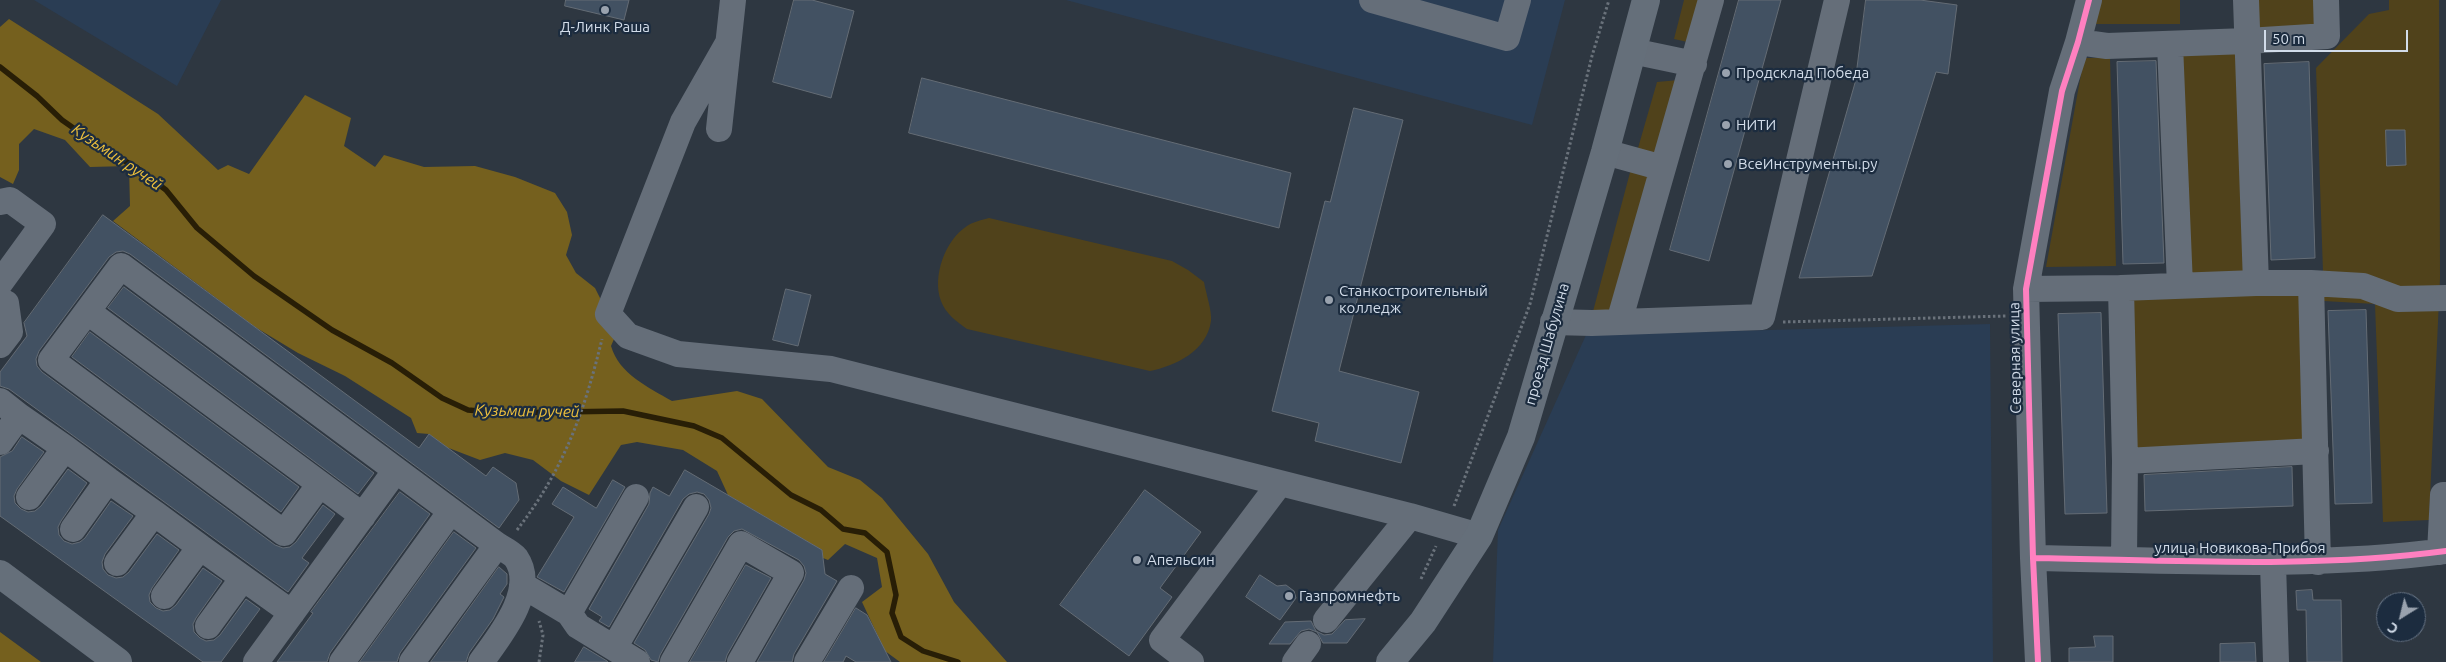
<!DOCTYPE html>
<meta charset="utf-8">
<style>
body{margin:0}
#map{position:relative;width:2446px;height:662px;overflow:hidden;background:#2e3741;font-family:Ubuntu,sans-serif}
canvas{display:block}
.north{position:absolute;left:2376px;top:592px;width:50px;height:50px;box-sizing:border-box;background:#1c2c3f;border:1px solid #657283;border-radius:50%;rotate:216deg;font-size:14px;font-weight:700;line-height:20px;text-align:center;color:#d2dce9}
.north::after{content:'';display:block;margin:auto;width:18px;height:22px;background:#99a2ae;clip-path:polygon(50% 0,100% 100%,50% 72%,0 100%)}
.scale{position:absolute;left:2264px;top:30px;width:144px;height:22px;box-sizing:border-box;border:2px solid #d2dce9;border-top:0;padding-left:6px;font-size:15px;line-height:18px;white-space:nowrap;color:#d2dce9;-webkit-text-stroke:4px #1c2c3f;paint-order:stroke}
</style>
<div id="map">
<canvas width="2446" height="662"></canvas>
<div class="north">С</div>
<div class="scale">50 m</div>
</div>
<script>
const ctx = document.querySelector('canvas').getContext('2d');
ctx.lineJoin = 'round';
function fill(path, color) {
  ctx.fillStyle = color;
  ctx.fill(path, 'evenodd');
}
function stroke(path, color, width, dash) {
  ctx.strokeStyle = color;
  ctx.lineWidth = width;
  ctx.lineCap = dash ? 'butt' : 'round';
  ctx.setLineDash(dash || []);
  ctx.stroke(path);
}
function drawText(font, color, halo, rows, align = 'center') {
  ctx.font = font + ' Ubuntu,sans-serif';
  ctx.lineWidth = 4.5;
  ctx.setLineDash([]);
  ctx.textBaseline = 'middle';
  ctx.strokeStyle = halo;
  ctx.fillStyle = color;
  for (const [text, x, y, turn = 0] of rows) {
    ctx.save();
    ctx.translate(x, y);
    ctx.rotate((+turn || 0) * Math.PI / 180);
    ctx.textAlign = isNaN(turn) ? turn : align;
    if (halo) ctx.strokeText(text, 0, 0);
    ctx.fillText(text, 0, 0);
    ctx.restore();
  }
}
const built = new Path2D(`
 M34,0h187l-44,86z
 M1066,0h499l-33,125z
 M1990,324l3,338h-500l5,-132 88,-195z`);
const green = new Path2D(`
 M1684,0h19l-11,43 -18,-4z
 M2094,0h86v24h-90z
 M2253,0h66l1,30 -66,4z
 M2389,0h50l1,278 -11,242 -46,2 -8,-218 -51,-3 -8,-233 53,-54 20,-4z
 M2182,49h58l9,227 -59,2z
 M2084,58h26l6,208 -70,1z
 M1679,80l-22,81 -21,-6 21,-73z
 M1632,165l22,6 -41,147 -22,1z
 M989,218l183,43 16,9 16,12c2,12 8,28 7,39 -4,30 -36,45 -61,50l-183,-42c-10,-7 -22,-16 -26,-28 -9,-24 4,-61 26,-75 6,-4 15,-6 22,-8z
 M2303,291l4,152 -173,9 -5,-156z`);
const forest = new Path2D(`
 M9,19l149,95 60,56 10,-5 21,9 56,-79 46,23 -7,28 31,21 9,-12 40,12 51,-1 40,11 40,16 12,19 5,23 -6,20 10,18 19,15 22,44 -6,14c8,28 37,41 61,55l65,-10 25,8 66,68 32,13 22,18 46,56 26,48 53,60h-107l-15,-11 -23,-49 20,-15 -5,-29 -32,-14 -17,16 -5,-2 -1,-8 -94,-55 -11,-24 -34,-21 -46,-8 -16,3 -32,50 -28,-14 -28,-21 -28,-7 -25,7 -34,-13 -17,-13 -12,-1 -6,-15 -66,-42 -47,-23 -43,-26 -142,-106 17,-15 -1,-40 -39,1 -25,-27 -31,-11 -15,15v26l-6,14 -13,-7v-150z
 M0,631v1l41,30h-41z`);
const stream = new Path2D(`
 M0,67l37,29 25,24 37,26 38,22 29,22 31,38 57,48 78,54 60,33 50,35 26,12 32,3 123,-2 71,15 28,12 69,57 30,15 22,19 22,4 22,19 9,43 -4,18 9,24 22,14 35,11`);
const building = new Path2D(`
 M566,0h63l-5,20 -59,-14z
 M794,0h18l42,11 -23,87 -58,-16z
 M1739,0h42l-72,261 -39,-11z
 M1866,0h54l37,5 -9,69 -12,-2 -64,204 -73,2 56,-195z
 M2156,61l8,202 -41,1 -6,-202z
 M2309,62l6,196 -44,2 -7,-196z
 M922,78l369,95 -12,55 -370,-95z
 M1354,108l49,12 -64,251 80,21 -18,71 -86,-22 4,-18 -47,-12 53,-210 5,1z
 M2386,130h19l1,35 -19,1z
 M103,215l316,233 10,-14 57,42 7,-9 23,16 3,17 -20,28 -369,-274 -7,-3 -7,1 -7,5 -70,94 -3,8 1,7 5,6 233,173 8,3 7,-1 6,-5 27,-37 12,9 -33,44 7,5 -21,29 -279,-203 -9,-3v-14l27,-36 -3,-13z
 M124,287l250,186 -16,21 -250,-186z
 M786,289l25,6 -13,51 -25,-6z
 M2366,310l6,193 -37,1 -7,-193z
 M2101,313l6,200 -42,1 -7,-200z
 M90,332l209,155 -18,25 -209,-155z
 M22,437l22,15 -27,37 -3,7 1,7 6,6 7,3 7,-1 6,-5 27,-37 19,14 -26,38 -3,6 1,8 5,6 8,3 8,-2 5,-4 26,-37 22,15 -28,38 -3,8 1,7 5,6 8,3 7,-1 6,-5 28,-38 22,16 -27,38 -3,7 1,7 6,6 7,3 7,-1 6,-5 27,-37 19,13 -26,37 -3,6 1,8 6,6 6,3 8,-1 6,-5 26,-36 14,10 -39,53h-18l-203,-146v-59l12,-6z
 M2292,467l1,39 -148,5 -1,-36z
 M685,470l137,80 3,24 12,7 -43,73 -2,8h-35l47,-82 2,-7 -2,-7 -5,-6 -57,-31 -8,2 -6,6 -68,118 -2,7 -7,-2 -6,-10 -11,-7 75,-129 2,-6 -2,-8 -5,-6 -7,-2 -8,2 -6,5 -74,128 -10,-6 3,-4 -13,-8 60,-105 1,-11 3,-6 16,9z
 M613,480l12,7 -61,105 -27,-15 37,-60 -22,-13 11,-17 33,21z
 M1145,490l56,42 -41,56 12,9 -43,59 -69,-51z
 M400,492l30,22 -100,139 -3,9h-50l36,-49 -2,-1z
 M454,532l22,16 -76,105 -3,9h-37z
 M746,565l25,13 -44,77 -2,7h-35z
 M499,567l8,7v10l-7,10 4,3 -11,22 -24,34 -3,9h-35z
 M1260,575l17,11 9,-1 8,6 2,7 -16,22 -34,-23z
 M2312,590l1,10h28l1,62h-35l-1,-52h-9l-1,-19z
 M856,608l11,7 24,47h-35l-10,-6 -3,6h-19z
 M1365,619l-18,24h-24l-6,-11 -8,-3 -8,2 -11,13h-21l16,-22 26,-1 5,10 8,4 8,-1 13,-14z
 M2094,636h19v26h-44v-14l26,-1z
 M2255,643l1,19h-36v-18z
 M584,647l23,14 1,1h-33z`);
const path = new Path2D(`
 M1783,322l223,-6
 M1454,506l76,-202 62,-248 17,-56
 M517,530c47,-61 67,-117 85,-191
 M1421,579l15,-33
 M539,662l4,-27 -4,-14`);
const minor = new Path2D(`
 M1372,0l135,38 11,-38
 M2078,42l29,4 140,-5 80,-5 -1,-36
 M728,43l-45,79 -75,192 20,22 50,18 153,15 579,147 69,20
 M2170,44l10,242
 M1632,51l62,13
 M719,129l14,-129
 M1605,152l58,16
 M0,202l10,-2 33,24 -43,59
 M2256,283h55l7,279
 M2311,283l52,3 35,13 48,-1
 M2121,288l135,-5 -10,-283
 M2026,289l95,-1 4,173 -1,98
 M88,312l232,172 -36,49 -233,-173 70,-94 330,245 -109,151
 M1553,322l39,1 170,-6 75,-317
 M1619,322l92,-322
 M0,345l10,-13 -4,-29
 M0,401l19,15
 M0,442l19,-26 46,32
 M2125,461l191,-10
 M320,484l43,32
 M29,497l36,-49 43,32
 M73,529l35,-49 46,33
 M2440,552l3,-57h3
 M2033,558c138,2 276,11 413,-7
 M117,563l37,-50 46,34
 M2273,563l3,99
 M522,585l47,28 9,13 59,36
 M164,596l36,-49 43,31
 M569,613l67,-116
 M1326,620l84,-104
 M208,626l35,-48 49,35
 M614,648l82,-141
 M256,662l140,-192
 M412,662l85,-117 -46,-34
 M481,662c18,-25 57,-72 35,-104 -4,-5 -14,-10 -19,-13
 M673,662l68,-118 50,29 -51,89
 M807,662l44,-74
 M1191,662l-29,-22 118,-157
 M1295,662l13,-18
 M2038,662l-5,-104 -7,-269 36,-198 16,-49 11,-42`);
const major = new Path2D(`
 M0,574l118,88
 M1390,662l33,-40 56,-86 42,-99 84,-285 41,-152`);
const cycleway = new Path2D(`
 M2033,558c138,2 276,11 413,-7
 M2038,662l-5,-104 -7,-269 36,-198 16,-49 11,-42`);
const markers = [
 [605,10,5,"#99a2ae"],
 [1726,73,5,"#99a2ae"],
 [1726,125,5,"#99a2ae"],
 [1728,164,5,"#99a2ae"],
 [1329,300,5,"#99a2ae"],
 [1137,560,5,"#99a2ae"],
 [1289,596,5,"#99a2ae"]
];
const poiNames = [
 ["Д-Линк Раша",605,27,"center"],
 ["Продсклад Победа",1736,73],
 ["НИТИ",1736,125],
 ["ВсеИнструменты.ру",1738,164],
 ["Станкостроительный",1339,291],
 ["колледж",1339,308],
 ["Апельсин",1147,560],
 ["Газпромнефть",1299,596]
];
const streetNames = [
 ["проезд Шабулина",1547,344,-74],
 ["Северная улица",2015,358,-91],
 ["улица Новикова-Прибоя",2240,548]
];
const waterNames = [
 ["Кузьмин ручей",117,157,34],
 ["Кузьмин ручей",527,411,1]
];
fill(built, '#2a3d54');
fill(green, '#50421b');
fill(forest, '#75601e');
stroke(stream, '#281e06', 5.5);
fill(building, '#425162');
stroke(building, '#646c75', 1);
stroke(path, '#6a727b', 3, [2.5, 2.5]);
stroke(minor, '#656e79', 26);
stroke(major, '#656f7a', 28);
stroke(cycleway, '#ff80c0', 6);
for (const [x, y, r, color] of markers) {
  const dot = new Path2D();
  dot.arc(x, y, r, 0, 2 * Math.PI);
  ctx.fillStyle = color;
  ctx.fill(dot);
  stroke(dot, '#1c2c3f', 2);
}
drawText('15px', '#d2dce9', '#1c2c3f', poiNames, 'left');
drawText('15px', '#d2dce9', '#1c2c3f', streetNames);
drawText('italic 16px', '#eec03c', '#1c2c3f', waterNames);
</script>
